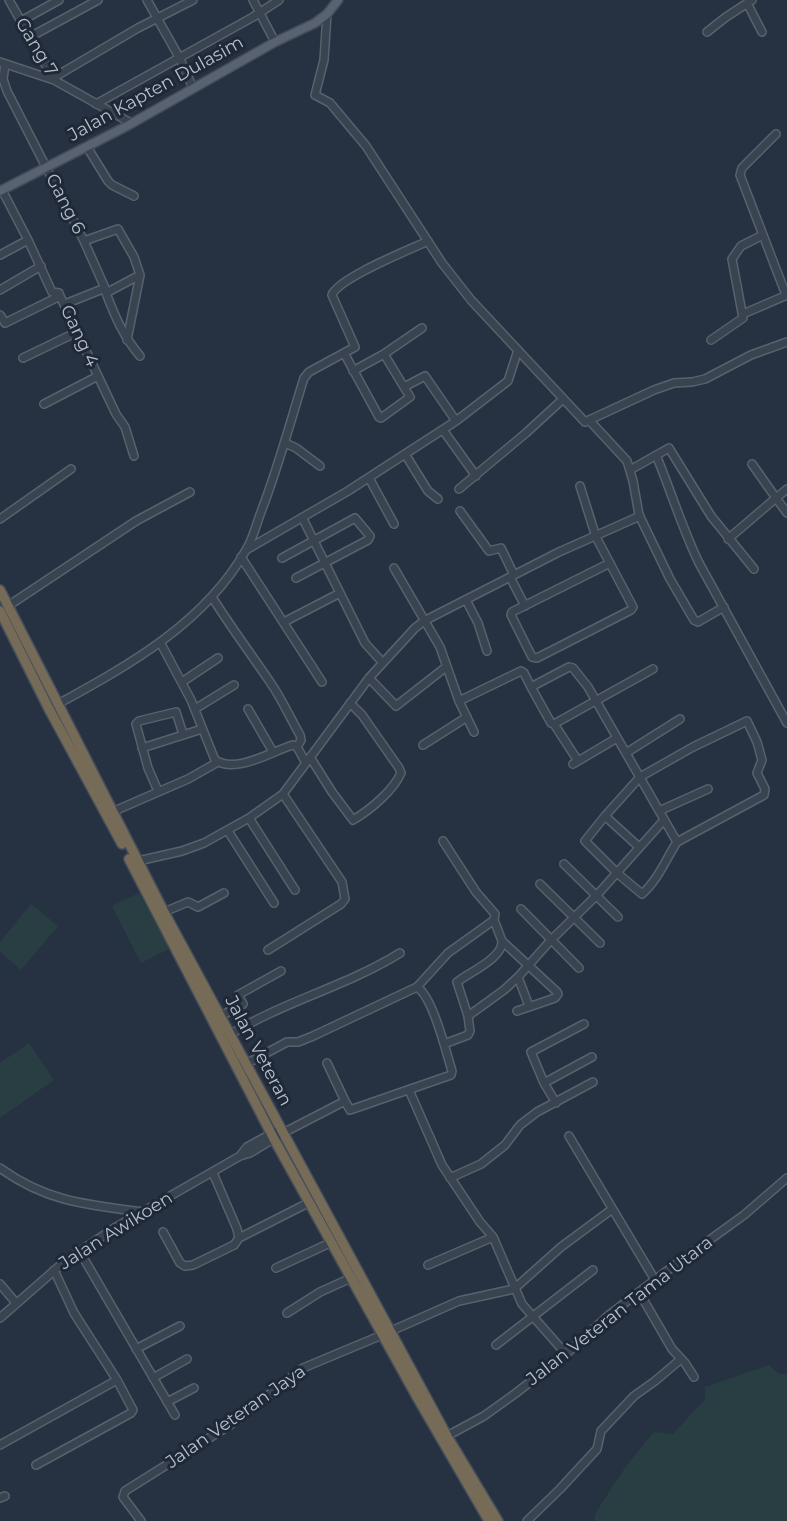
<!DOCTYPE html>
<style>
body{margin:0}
canvas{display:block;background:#263141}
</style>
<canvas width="787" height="1521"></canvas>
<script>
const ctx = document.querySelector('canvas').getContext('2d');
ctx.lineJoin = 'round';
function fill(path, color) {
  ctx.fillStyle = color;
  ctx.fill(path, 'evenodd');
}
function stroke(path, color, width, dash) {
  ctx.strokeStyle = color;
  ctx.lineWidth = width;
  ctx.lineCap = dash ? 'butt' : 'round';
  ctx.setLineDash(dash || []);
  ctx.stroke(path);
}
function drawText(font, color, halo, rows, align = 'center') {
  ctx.font = font + ' Montserrat,sans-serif';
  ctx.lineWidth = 6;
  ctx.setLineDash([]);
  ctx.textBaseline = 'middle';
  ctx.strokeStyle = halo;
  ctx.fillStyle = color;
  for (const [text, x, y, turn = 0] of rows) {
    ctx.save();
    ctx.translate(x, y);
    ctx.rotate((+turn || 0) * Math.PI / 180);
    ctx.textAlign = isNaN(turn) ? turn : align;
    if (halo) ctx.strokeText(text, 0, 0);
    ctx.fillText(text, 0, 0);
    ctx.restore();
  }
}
const green = new Path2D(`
 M139,893l30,56 -28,14 -29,-57z
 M31,904l27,22 -37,44 -21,-18v-10z
 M29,1043l25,37 -54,38v-55z
 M769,1365l10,9h8v147h-193l2,-9 30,-46 28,-34 19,2 32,-35v-12z`);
const minor = new Path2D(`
 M9,0l45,80 77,43
 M147,0l32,57 14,31
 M253,0l22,42
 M747,3l15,29
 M327,14l-3,46 -9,35 15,8 36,43 76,117 29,37 114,122 69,-32 20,-7 18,-1 13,-3 46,-24 36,-13
 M21,21l38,-21
 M707,32l19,-15 26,-17
 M30,37l68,-37
 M0,62l54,18
 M5,64l-2,15 4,12 77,150 21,47
 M53,78l85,-50 55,-28
 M96,104l157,-87 26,-17
 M776,134l-34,34 -2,7 46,120
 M87,147l21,34 4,4 22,11
 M2,190l26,50 24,52 7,1 1,3 56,118 9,13 9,29
 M84,241l34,-12 16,28 6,18 -13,65
 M0,255l28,-15
 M0,290l41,-24
 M65,304l40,-16v2
 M743,314l44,-19
 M0,315l5,8 55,-27
 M711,340l32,-22 -11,-59 9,-13 22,-11
 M344,353l35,64 2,1 29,-21 -26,-43
 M140,356c-16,-19 -25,-39 -34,-63l34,-18
 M23,358l54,-26
 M353,371l31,-17 38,-26
 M404,387l21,-11 31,45
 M44,404l54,-28
 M589,420l38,41 6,20 6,34 31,64 24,41 4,2 26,-15
 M443,430l33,46
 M285,443l11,5 24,18
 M405,454l23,37 10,8
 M656,455c15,36 26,73 43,108l88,160
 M752,464l24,34 11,-9
 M630,470l39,-22 42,68 43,53
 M369,478l25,46
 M580,486l16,51 37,70 -2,3 -94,48 -5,-1 -21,-42 1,-3 98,-49
 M459,489l67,-56 37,-34
 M460,511l29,40 12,-3 13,27
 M0,519l71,-50
 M303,519l62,124 17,19
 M728,539l48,-41 11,15
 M246,550l102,-59 108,-70 52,-40 10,-31
 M241,557l81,125
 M282,558l73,-40 15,18 -2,4 -72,38
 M394,568l46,79 19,54 62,-30 3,2 7,14 38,-20 4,1 15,19 89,155 87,-47 1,-6 -8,-16 5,-13 -5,-18 -10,-21 -54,26 -53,30 -35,39 34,31
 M510,577l15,29
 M212,597c18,29 39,57 58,85 12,17 20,36 30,53l1,5 -4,7
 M466,600l12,23 9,28
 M8,606l128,-85 54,-29
 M284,622l56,-29
 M160,642l31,58 24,60c22,14 57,-9 78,-15l4,2 9,16
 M369,678l27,28 50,-39
 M182,682l36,-24
 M531,687l20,36 3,1 99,-55
 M459,701l15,31
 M58,704c71,-39 147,-81 188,-154 7,-11 10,-25 15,-38 17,-44 29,-89 43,-134l5,-6 46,-25 -23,-52c6,-17 77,-45 96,-54
 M195,709l39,-24
 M248,709l25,43
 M554,724l24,37
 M423,745l44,-28
 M142,748l60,-19
 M626,753l54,-34
 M310,757l22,35 21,28c17,-10 40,-29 48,-47l-2,-5 -37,-53 -12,-12
 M573,764l44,-26
 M158,791l-10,-23 -12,-44 3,-3 37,-9 7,22
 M659,811l49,-22
 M112,812l76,-33 30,-17
 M605,816l-20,25 32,32 25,21c16,-14 24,-35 35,-52
 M249,818l46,72
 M228,831l46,72
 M443,841l33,51 19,22 -1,6 8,21 55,51 1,2 -3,4 -38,13
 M138,861l44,-10 22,-8 45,-25 34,-24 86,-116 46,-50 9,-7 135,-69 81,-36
 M564,864l54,53
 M540,884l60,59
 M521,909l58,59
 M164,912l24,-10 10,5 26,-14
 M268,950l73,-46 4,-5 -3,-17 -59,-88
 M518,977l11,29
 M417,987l31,-34 46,-33
 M221,1016l22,-12 -5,-9 43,-24
 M468,1016l-11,-34c13,-10 46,-24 45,-41
 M231,1034c54,-33 116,-48 169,-81
 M444,1044l24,-9 2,-4 -2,-15 36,-26 14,-13 33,-37 46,-45 67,-75
 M327,1063l18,38
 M544,1083l48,-26
 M409,1090l33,75 38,57 13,15 29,67 44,50
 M556,1103l-12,-20 -13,-31 53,-28
 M569,1136l86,144
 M240,1156l7,-9 33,-18
 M0,1168c47,34 88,37 144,44
 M450,1178l31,-14 24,-19 15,-20 17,-13 56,-30
 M163,1232l17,31 5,3 8,-1 41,-20 5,-7 -2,-9 -24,-56
 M239,1238l71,-36
 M80,1252l95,163
 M428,1265l65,-28
 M276,1268l56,-26
 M0,1284l16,19
 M639,1292l33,57 13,14 9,14
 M287,1313l33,-21 31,-14
 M0,1318l64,-56 52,-35 124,-71 10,-3 33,-20 62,-32 5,9 101,-35 1,-4c-6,-19 -19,-74 -35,-84l-104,49 -15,6h-11l-41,22
 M391,1331l68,-30 55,-12 47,-42 50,-37
 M496,1345l97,-75
 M136,1349l44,-23
 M153,1378l34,-19
 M167,1402l27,-14
 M447,1436l37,-20 32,-23 50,-39 43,-39 55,-42 80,-58 43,-37
 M0,1445l117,-65
 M36,1465l95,-52 2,-3 -16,-30 -43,-67 -20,-43
 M0,1498l5,-2
 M141,1521l-18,-24 2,-6 105,-66 73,-57 79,-33
 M527,1521l33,-32 37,-40 4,-18 33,-35 21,-15 26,-22`);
const major = new Path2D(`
 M0,191l127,-65 148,-84 40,-19 12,-9 11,-14`);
const highway = new Path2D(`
 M0,590l164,322 283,524 51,85
 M0,611l49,98 73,135
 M129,859l145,280 143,258 72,124`);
const streetNames = [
 ["Gang 7",36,47,59],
 ["Jalan Kapten Dulasim",156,89,-29],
 ["Gang 6",65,204,63],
 ["Gang 4",79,336,65],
 ["Jalan Veteran",258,1051,62],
 ["Jalan Awikoen",116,1231,-32],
 ["Jalan Veteran Tama Utara",620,1311,-38],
 ["Jalan Veteran Jaya",236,1417,-35]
];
fill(green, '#283e42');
stroke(minor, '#58616e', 10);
stroke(major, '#444c5a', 11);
stroke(highway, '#454e5b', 12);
stroke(minor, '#3a4350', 7);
stroke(major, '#586270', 8);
stroke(highway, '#766b57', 9);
drawText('18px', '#b7becb', '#1f2836', streetNames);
</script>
